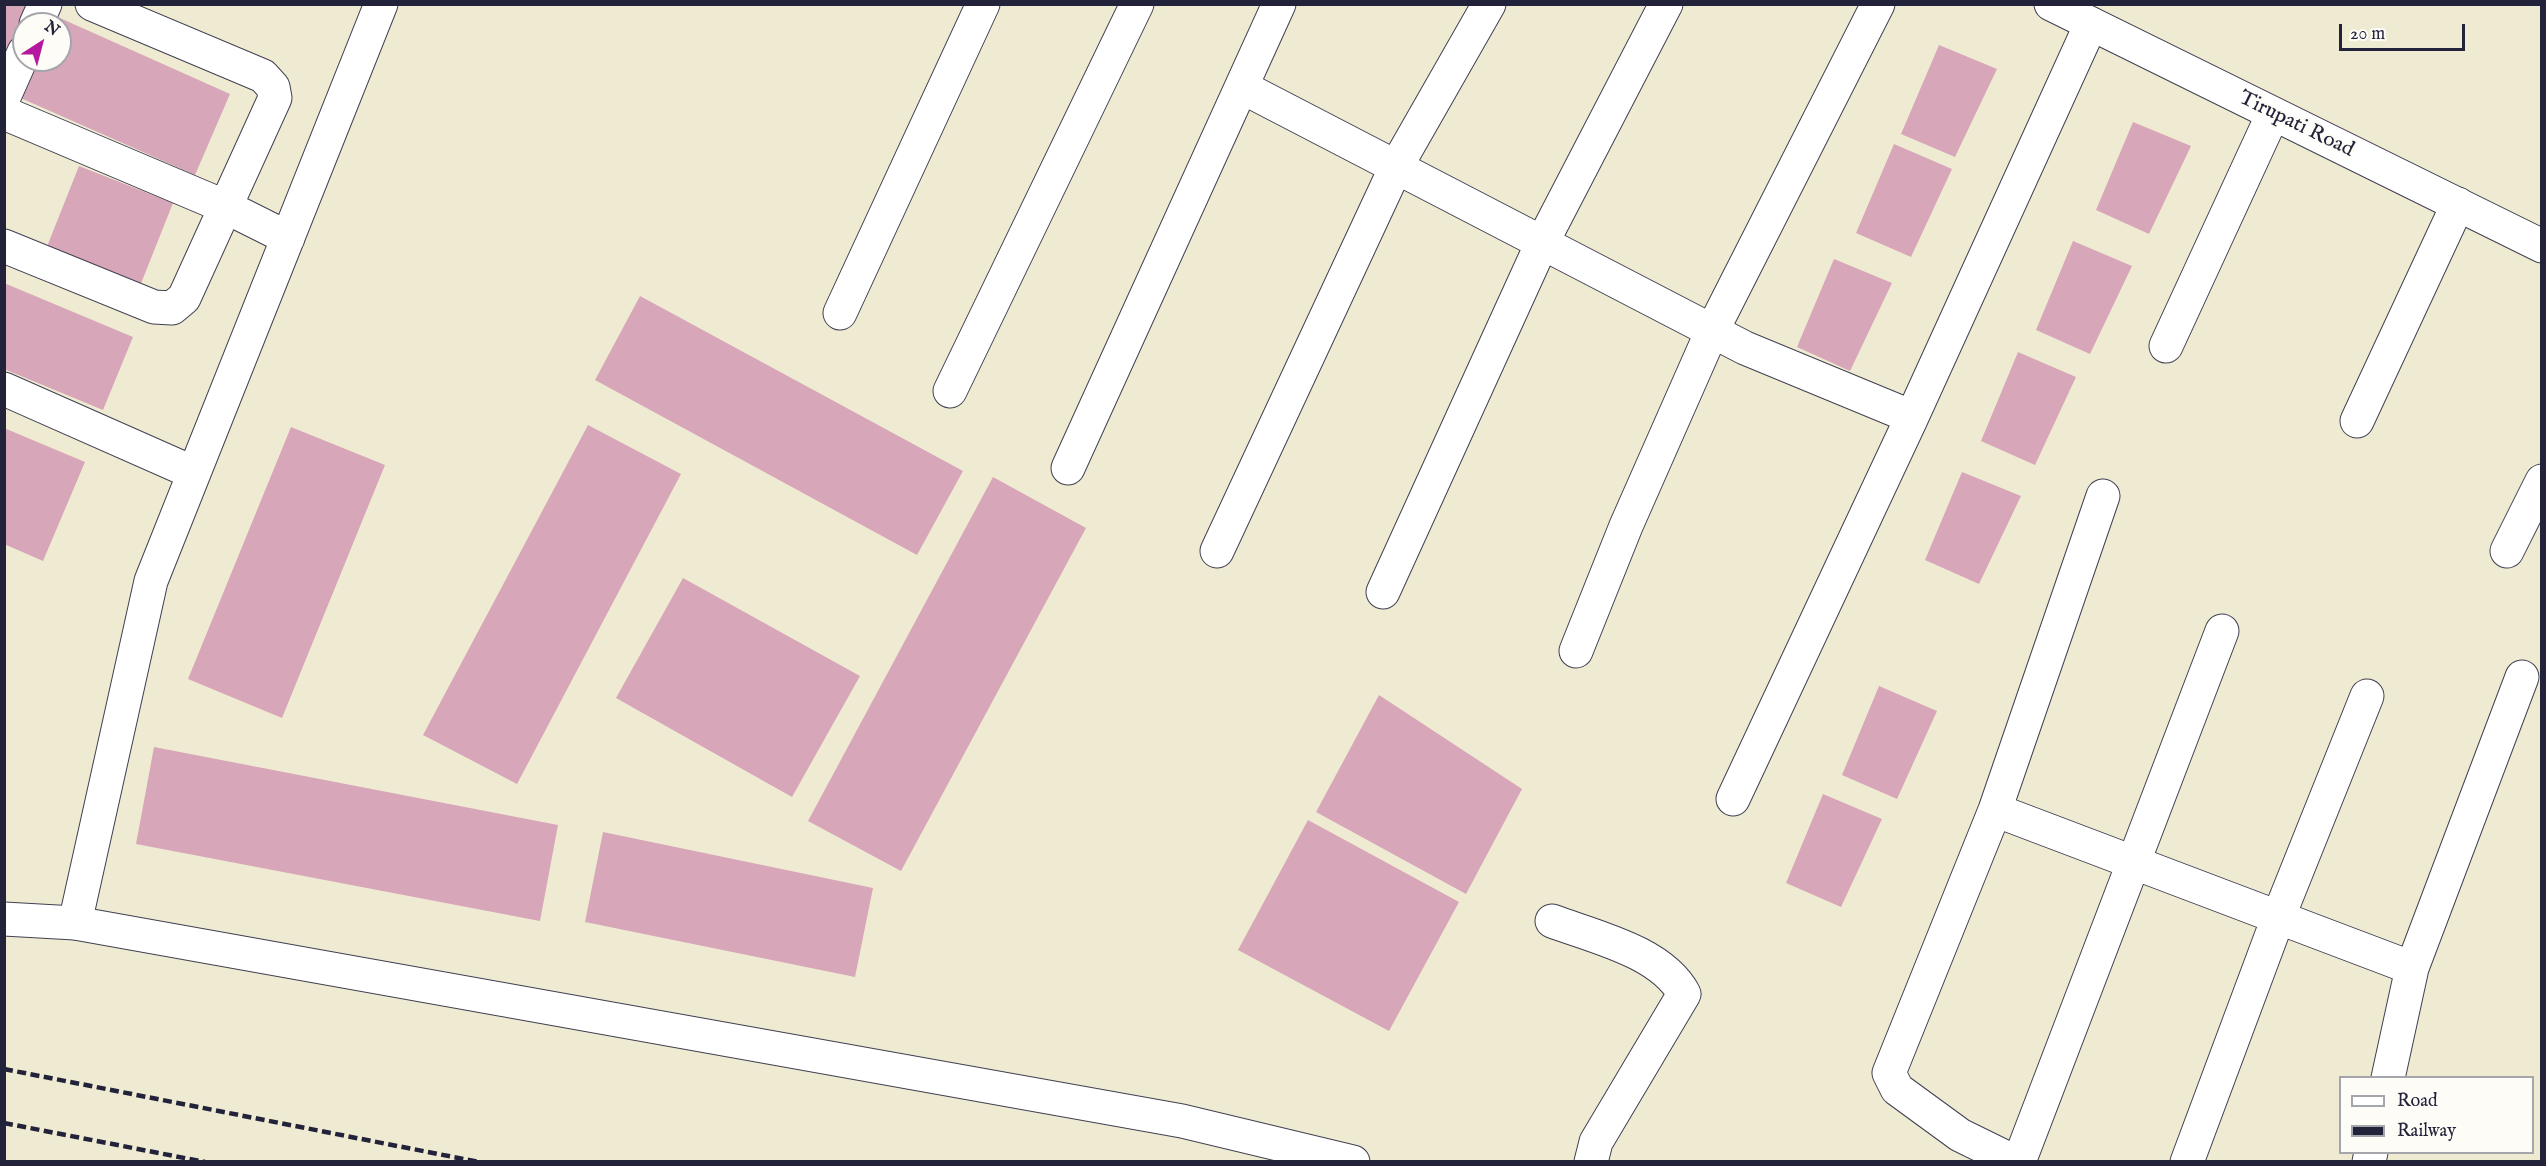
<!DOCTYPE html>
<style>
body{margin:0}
#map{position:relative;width:2546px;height:1166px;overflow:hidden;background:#efebd2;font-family:"IM FELL English",serif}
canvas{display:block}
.frame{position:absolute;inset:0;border:6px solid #22223b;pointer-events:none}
.legend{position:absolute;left:2339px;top:1076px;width:195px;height:78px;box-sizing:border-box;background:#fdfcf7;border:2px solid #a5a5ac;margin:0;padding:8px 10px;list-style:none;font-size:18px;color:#22223b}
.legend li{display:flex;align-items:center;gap:12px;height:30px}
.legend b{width:30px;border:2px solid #a5a5ac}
.north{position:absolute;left:12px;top:12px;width:60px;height:60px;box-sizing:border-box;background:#fdfcf7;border:2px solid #a5a5ac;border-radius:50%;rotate:36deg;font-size:16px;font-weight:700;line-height:24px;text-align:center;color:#22223b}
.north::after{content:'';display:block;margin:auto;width:21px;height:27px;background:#b5179e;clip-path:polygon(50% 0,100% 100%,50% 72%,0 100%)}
.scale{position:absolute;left:2339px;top:24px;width:126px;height:27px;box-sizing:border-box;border:3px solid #22223b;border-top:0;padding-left:8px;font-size:18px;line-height:21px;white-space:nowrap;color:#22223b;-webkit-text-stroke:4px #fdfcf7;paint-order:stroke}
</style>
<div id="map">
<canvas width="2546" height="1166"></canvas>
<div class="frame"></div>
<ul class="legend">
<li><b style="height:8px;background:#fff"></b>Road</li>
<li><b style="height:8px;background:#22223b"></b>Railway</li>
</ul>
<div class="north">N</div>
<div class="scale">20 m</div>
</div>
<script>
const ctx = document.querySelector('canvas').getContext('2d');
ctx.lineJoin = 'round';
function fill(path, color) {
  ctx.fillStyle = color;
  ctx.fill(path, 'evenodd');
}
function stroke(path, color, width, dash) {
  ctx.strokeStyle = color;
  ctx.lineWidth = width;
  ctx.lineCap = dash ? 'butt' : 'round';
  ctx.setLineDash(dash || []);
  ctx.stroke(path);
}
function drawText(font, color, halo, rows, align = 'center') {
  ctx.font = font + ' "IM FELL English",serif';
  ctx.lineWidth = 4.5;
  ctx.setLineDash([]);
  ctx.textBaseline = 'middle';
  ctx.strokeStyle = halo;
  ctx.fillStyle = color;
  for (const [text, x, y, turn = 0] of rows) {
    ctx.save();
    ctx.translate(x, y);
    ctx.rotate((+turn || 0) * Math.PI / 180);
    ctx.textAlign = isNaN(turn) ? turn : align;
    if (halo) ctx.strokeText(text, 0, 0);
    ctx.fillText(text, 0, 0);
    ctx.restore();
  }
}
const building = new Path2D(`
 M4,4h24l-23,57z
 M51,14l179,80 -35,81 -179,-79 15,-36h29v-36h-13z
 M1939,45l58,24 -42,88 -54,-23z
 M2133,122l58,24 -42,88 -53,-24z
 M1894,144l58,25 -41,88 -55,-24z
 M79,166l94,37 -33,83 -94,-37z
 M2073,241l59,25 -42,88 -54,-24z
 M1834,259l58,24 -42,88 -53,-24z
 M4,283l129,54 -30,73 -99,-41z
 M640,296l323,175 -46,84 -322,-175z
 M2018,352l58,25 -41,88 -54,-24z
 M588,425l93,49 -164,310 -94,-49z
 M291,427l94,38 -103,253 -94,-39z
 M4,428l81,34 -42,99 -39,-17z
 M1962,472l59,24 -42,88 -54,-24z
 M993,477l93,51 -185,343 -93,-50z
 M683,578l177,98 -68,121 -176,-99z
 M1879,686l58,25 -40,88 -55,-24z
 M1379,695l143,94 -56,105 -150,-82z
 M154,747l404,78 -18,96 -404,-77z
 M1823,794l59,25 -41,88 -55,-24z
 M1308,820l151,82 -70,129 -151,-81z
 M603,832l270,56 -18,89 -270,-55z`);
const minor = new Path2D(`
 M36,24l9,-20
 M1242,87l503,261 167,69 179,-393
 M4,97l20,-45
 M4,113l222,94 62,31
 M4,246l150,61 18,1 12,-10 91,-200 -2,-11 -10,-11 -171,-72
 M840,313l143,-309
 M2166,346l107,-232
 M4,389l190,84
 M950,391l187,-387
 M2357,421l101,-217
 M1068,468l211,-464
 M1217,551l179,-384 93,-163
 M2507,551l35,-70
 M1383,592l159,-349 124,-239
 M1576,651l50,-125 86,-195 166,-327
 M1733,799l179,-382
 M1995,810l108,-314
 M1552,921c43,16 110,31 132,73l-88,148 -5,20
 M75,923l76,-342 230,-577
 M2388,1078l24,-110 110,-291
 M2015,1162l-55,-27 -63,-46 -8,-16 106,-263 417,158
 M2019,1162l203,-531
 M2187,1162l91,-244 89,-222
 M2369,1162l2,-10`);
const tertiary = new Path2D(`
 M2051,4l491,242
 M4,919l71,4 1107,198 171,41`);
const rail = new Path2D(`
 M4,1069l475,93
 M4,1123l201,39`);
const streetNames = [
 ["Tirupati Road",2296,125,26]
];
fill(building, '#d8a6b9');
stroke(minor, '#414052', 35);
stroke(tertiary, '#414052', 35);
stroke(minor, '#fff', 33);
stroke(tertiary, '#fff', 33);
stroke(rail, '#22223b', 4.5, [9, 4.5]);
drawText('21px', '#22223b', '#fdfcf7', streetNames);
</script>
